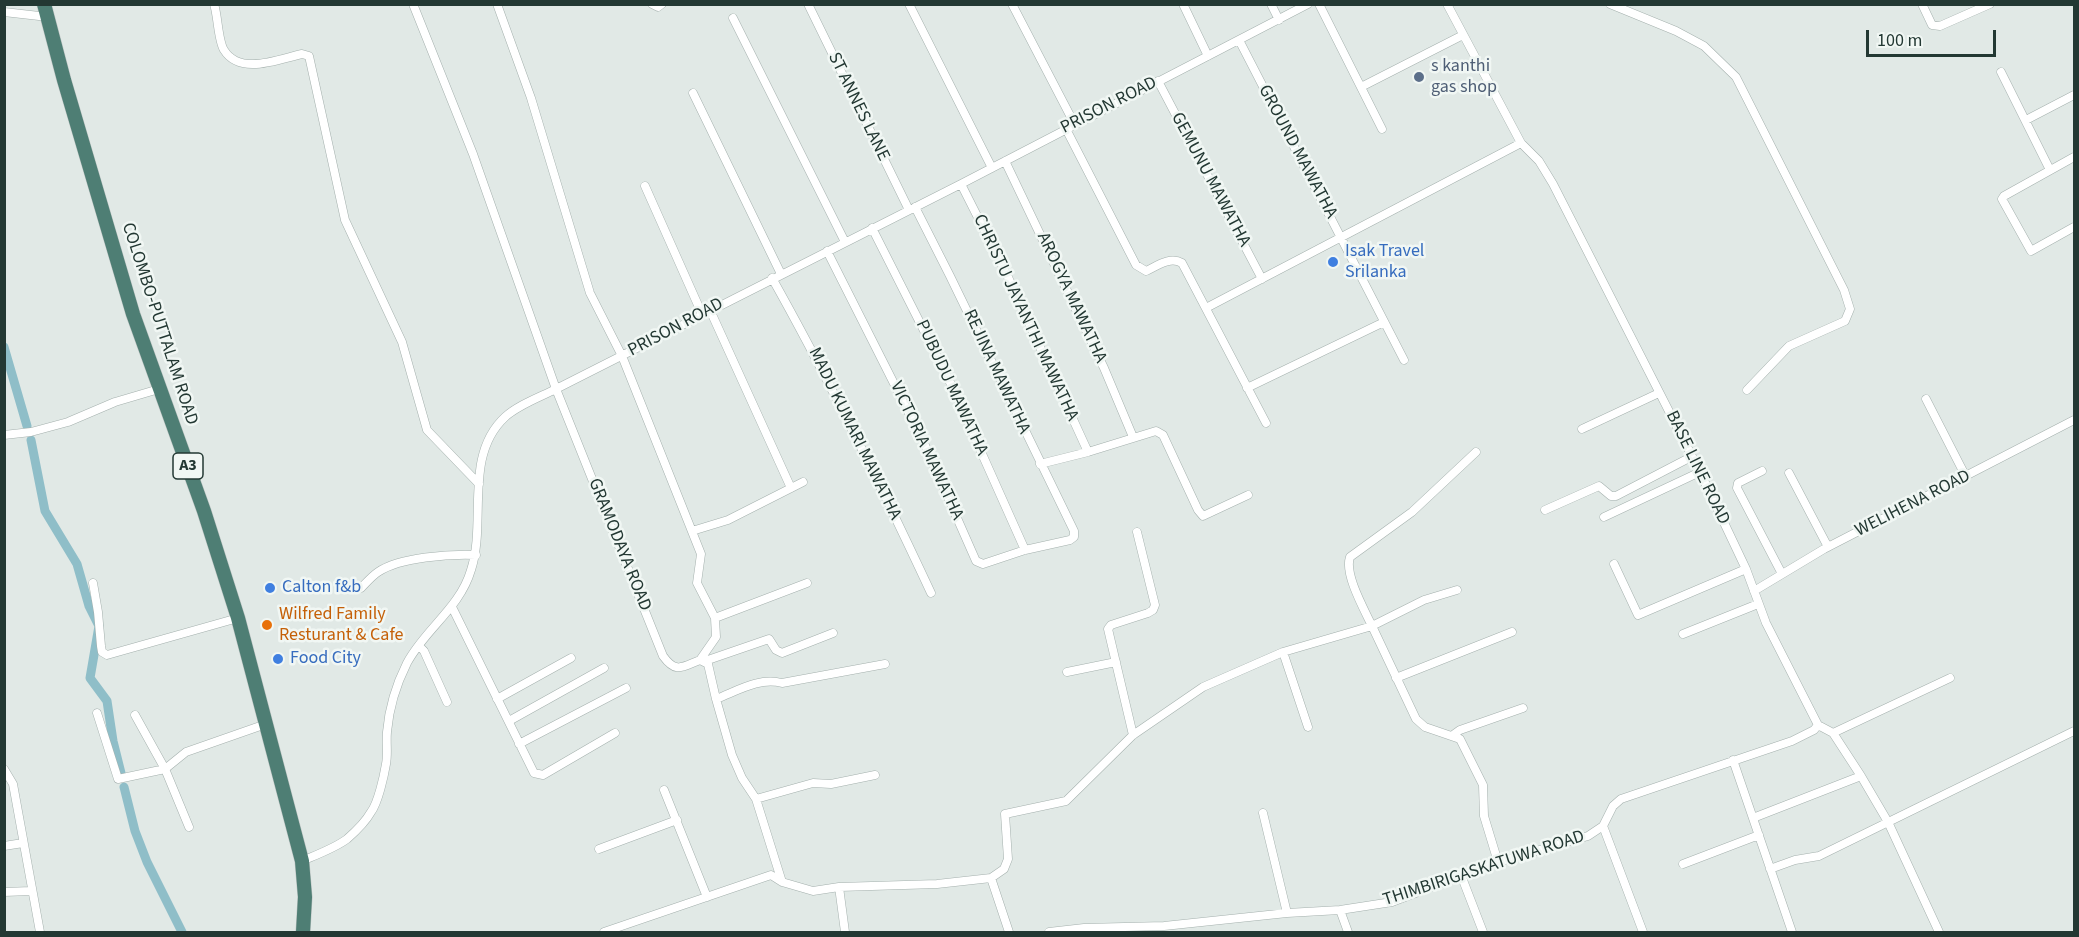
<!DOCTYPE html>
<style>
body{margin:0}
#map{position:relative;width:2079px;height:937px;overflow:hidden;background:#e1e9e6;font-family:"Source Sans 3",sans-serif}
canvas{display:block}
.frame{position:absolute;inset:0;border:6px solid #233833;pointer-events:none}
.scale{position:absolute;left:1866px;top:30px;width:130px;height:27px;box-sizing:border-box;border:3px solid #233833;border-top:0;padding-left:8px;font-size:18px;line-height:21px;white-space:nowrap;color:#233833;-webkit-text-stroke:4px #f1f7f4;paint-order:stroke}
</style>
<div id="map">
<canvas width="2079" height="937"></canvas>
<div class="frame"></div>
<div class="scale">100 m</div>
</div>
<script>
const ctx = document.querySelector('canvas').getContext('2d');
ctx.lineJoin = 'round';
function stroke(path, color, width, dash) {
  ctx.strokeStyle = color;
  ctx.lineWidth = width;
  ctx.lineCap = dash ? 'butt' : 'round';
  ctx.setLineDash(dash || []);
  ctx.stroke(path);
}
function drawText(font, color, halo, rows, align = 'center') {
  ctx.font = font + ' "Source Sans 3",sans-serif';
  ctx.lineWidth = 5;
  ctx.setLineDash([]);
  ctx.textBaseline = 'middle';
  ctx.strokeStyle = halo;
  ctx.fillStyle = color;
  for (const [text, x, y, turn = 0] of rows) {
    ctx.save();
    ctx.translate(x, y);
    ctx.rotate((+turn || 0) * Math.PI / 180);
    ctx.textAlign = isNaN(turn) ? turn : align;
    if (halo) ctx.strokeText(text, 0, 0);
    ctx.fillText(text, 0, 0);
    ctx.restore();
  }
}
const canal = new Path2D(`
 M4,347l23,79
 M31,440l14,71 32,53 12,42 10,20 -9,52 17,23 6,40 8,32
 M124,787l11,44 12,31 35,70`);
const minor = new Path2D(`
 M214,4c4,12 4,37 10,46 16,26 55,9 78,4l7,2 36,164 57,122 25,88 52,54
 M413,4l60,150 83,235 107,267c13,18 19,11 37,4l8,4 8,35 16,56 10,23 14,21 26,83
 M497,4l34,94 59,195 32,63 79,198 -4,29 18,35 1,19 -16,23
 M652,4l6,3 4,-3
 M808,4l101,206
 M909,4l83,164
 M1012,4l63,121
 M1183,4l25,52
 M1271,4l8,16
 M1319,4l63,125
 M1447,4l74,139 18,18 14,23 147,288 46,97 20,54 52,102 15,8 28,43 27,46 51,110
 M1610,4l66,27 28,15 32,31 108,213 6,19 -5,12 -56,25 -42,44
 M1922,4l10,21 8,1 50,-22
 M4,12l44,5
 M733,18l112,224
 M1239,40l165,320
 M2001,72l49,98
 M1158,81l104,198
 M1361,87l102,-52
 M693,93l88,181
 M2026,120l48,-25
 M1066,129l70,136 10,6c11,-5 24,-15 36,-8l84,160
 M2074,157l-70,39 -2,3 29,52 43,-24
 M1005,161l99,207 29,69
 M961,184l46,91 81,177
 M645,186l57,128
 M872,228l77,152 76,170
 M827,251l97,192 52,118 7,3 42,-14 45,-10 4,-3v-6l-124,-255 -35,-69
 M772,278c58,103 109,208 159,315
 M1206,308l315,-165
 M710,310l81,178
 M1247,388l137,-66
 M1926,399l40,78
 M1582,429l77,-36
 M4,435l27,-3 37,-10 47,-20 44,-13
 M1040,464l48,-12 68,-21 7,4 35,75 5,6 45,-21
 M1762,471l-24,12 -1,5 45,86
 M1789,473l39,74
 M1545,510l54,-24 12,10h5l75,-39
 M1604,517l96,-45
 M692,531l36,-11 75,-38
 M1614,564l24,51 108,-46
 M93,583l5,29 3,34 1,6 5,3 131,-37
 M361,588c5,-5 11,-12 17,-16 22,-15 72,-18 98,-17
 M1457,590l-33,10 -52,26c-8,-17 -28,-52 -22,-69l62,-45 64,-60
 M1754,591l70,-42 250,-129
 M452,607l82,166 9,2 72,-42
 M715,618l92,-35
 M1683,634l75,-30
 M419,646l5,5 23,51
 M1283,652l25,75
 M705,661l64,-22 7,11 6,3 51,-20
 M1067,672l49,-10
 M1396,678l116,-46
 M497,699l74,-41
 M716,699c21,-8 43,-22 66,-16l103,-19
 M97,713l21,66 47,-10 24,58
 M135,715l30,54 21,-17 80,-28
 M509,721l95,-53
 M1833,733l117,-55
 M1133,735l-25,-106 3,-4 37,-12 5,-3 2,-5 -18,-73
 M1453,735l7,-5 63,-22
 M519,744l107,-56
 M1733,760l59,172
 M4,769l9,15 27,148
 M664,790l43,107
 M756,799l57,-16 18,1 44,-9
 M1263,813l24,100
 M1753,818l108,-42
 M1603,826l40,106
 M4,846l19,-3
 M599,849l78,-29
 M302,861c14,-6 33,-13 45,-22 8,-7 19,-18 24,-27 7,-9 13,-36 15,-48 2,-10 0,-21 1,-32 2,-24 9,-47 20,-69 18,-34 53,-55 64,-93 16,-48 -8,-114 34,-153 13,-12 35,-20 51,-28l405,-205 347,-180
 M1683,864l76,-29
 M1770,869l25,-9 24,-4 255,-125
 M1461,875l22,57
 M991,878l13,-9 4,-10 -3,-45 61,-13 67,-66 70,-48 80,-35 89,-26 44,93 9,8 35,12 23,46 1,31 14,46
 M839,887l6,45
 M4,892l27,-1
 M1340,910l8,22
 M604,932l167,-57 11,7 31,9 26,-4 98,-3 54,-6 18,54
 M1049,932l35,-4 80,-2 123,-13 53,-3 52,-8 106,-40 90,-26 15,-10 10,-20 8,-7 171,-58 22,-11 4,-5`);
const trunk = new Path2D(`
 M44,4l20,76 69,234 71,197 34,107 64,243 3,36 -2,35`);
const markers = [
 [1419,77,6,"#5c6f8a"],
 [1333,262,6,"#3f7fe0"],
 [270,588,6,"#3f7fe0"],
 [267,625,6,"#e8710a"],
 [278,659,6,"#3f7fe0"]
];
const shields = [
 [188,466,30]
];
const shieldNames = [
 ["A3",188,466]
];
const serviceNames = [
 ["s kanthi",1431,67],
 ["gas shop",1431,88]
];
const streetNames = [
 ["PRISON ROAD",1109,106,-27],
 ["ST ANNES LANE",858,107,64],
 ["GROUND MAWATHA",1297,152,62],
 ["GEMUNU MAWATHA",1210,180,62],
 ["AROGYA MAWATHA",1071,298,65],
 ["CHRISTU JAYANTHI MAWATHA",1025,318,65],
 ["COLOMBO-PUTTALAM ROAD",159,324,72],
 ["PRISON ROAD",676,328,-28],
 ["REJINA MAWATHA",996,372,65],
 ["PUBUDU MAWATHA",951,388,65],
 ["MADU KUMARI MAWATHA",854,434,64],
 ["VICTORIA MAWATHA",926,451,65],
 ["BASE LINE ROAD",1697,468,64],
 ["WELIHENA ROAD",1913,504,-27],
 ["GRAMODAYA ROAD",619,545,68],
 ["THIMBIRIGASKATUWA ROAD",1484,869,-18]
];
const shopNames = [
 ["Isak Travel",1345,252],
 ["Srilanka",1345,273],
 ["Calton f&b",282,588],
 ["Food City",290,659]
];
const foodNames = [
 ["Wilfred Family",279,615],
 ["Resturant & Cafe",279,636]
];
stroke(canal, '#8fbec8', 9);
stroke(minor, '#a4b0ad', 9);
stroke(trunk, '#bdc3c2', 15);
stroke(minor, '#fff', 8);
stroke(trunk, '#4e7e74', 14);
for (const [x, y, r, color] of markers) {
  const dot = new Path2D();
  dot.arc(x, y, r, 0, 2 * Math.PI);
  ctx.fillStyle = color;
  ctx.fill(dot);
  stroke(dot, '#f1f7f4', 2);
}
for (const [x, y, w] of shields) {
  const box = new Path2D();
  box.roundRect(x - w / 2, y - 13, w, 26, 4.5);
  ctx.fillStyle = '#f1f7f4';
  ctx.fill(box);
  stroke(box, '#233833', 1.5);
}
drawText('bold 16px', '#233833', null, shieldNames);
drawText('18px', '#4e5e75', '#f1f7f4', serviceNames, 'left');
drawText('18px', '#233833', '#f1f7f4', streetNames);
drawText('18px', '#366cbe', '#f1f7f4', shopNames, 'left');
drawText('18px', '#c56008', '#f1f7f4', foodNames, 'left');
</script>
